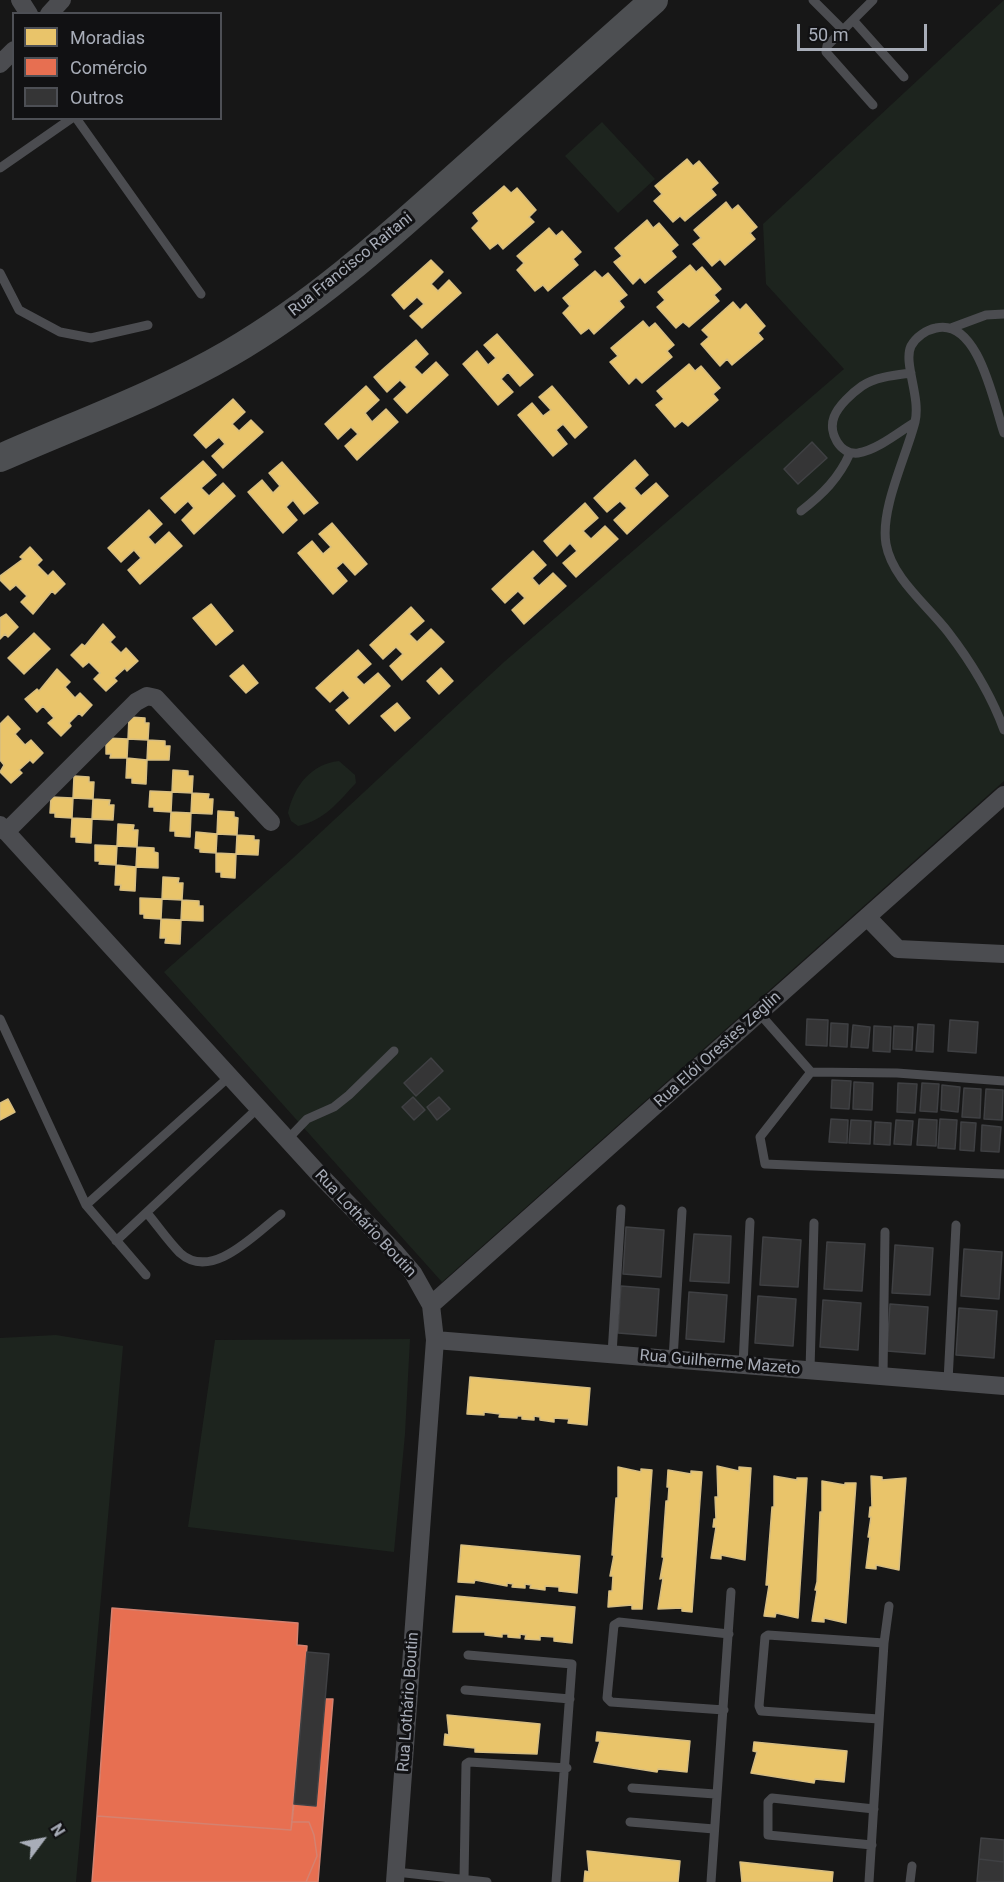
<!DOCTYPE html>
<meta charset="utf-8">
<style>
body{margin:0}
#map{position:relative;width:1004px;height:1882px;overflow:hidden;background:#171717;font-family:Roboto,sans-serif}
canvas{display:block}
.legend{position:absolute;left:12px;top:12px;width:210px;height:108px;box-sizing:border-box;background:#111113;border:2px solid #4d4f55;margin:0;padding:8px 10px;list-style:none;font-size:18px;color:#a8adb8}
.legend li{display:flex;align-items:center;gap:12px;height:30px}
.legend b{width:30px;border:2px solid #4d4f55}
.north{position:absolute;left:12px;top:1810px;width:60px;height:60px;-webkit-text-stroke:4px #111113;paint-order:stroke;rotate:58deg;font-size:16px;font-weight:700;line-height:24px;text-align:center;color:#a8adb8}
.north::after{content:'';display:block;margin:auto;width:21px;height:27px;background:#a8adb8;clip-path:polygon(50% 0,100% 100%,50% 72%,0 100%)}
.scale{position:absolute;left:797px;top:24px;width:130px;height:27px;box-sizing:border-box;border:3px solid #a8adb8;border-top:0;padding-left:8px;font-size:18px;line-height:21px;white-space:nowrap;color:#a8adb8;-webkit-text-stroke:4px #111113;paint-order:stroke}
</style>
<div id="map">
<canvas width="1004" height="1882"></canvas>
<ul class="legend">
<li><b style="height:16px;background:#e9c46a"></b>Moradias</li>
<li><b style="height:16px;background:#e76f51"></b>Comércio</li>
<li><b style="height:16px;background:#353536"></b>Outros</li>
</ul>
<div class="north">N</div>
<div class="scale">50 m</div>
</div>
<script>
const ctx = document.querySelector('canvas').getContext('2d');
ctx.lineJoin = 'round';
function fill(path, color) {
  ctx.fillStyle = color;
  ctx.fill(path, 'evenodd');
}
function stroke(path, color, width, dash) {
  ctx.strokeStyle = color;
  ctx.lineWidth = width;
  ctx.lineCap = dash ? 'butt' : 'round';
  ctx.setLineDash(dash || []);
  ctx.stroke(path);
}
function drawText(font, color, halo, rows, align = 'center') {
  ctx.font = font + ' Roboto,sans-serif';
  ctx.lineWidth = 6;
  ctx.setLineDash([]);
  ctx.textBaseline = 'middle';
  ctx.strokeStyle = halo;
  ctx.fillStyle = color;
  for (const [text, x, y, turn = 0] of rows) {
    ctx.save();
    ctx.translate(x, y);
    ctx.rotate((+turn || 0) * Math.PI / 180);
    ctx.textAlign = isNaN(turn) ? turn : align;
    if (halo) ctx.strokeText(text, 0, 0);
    ctx.fillText(text, 0, 0);
    ctx.restore();
  }
}
const green = new Path2D(`
 M1004,0v781l-562,501 -278,-310 128,-113 212,-197 340,-293 -78,-85 -3,-60z
 M602,122l53,57 -37,34 -53,-57z
 M339,761l16,14 1,8c-18,19 -31,37 -58,43l-7,-5 -3,-8c6,-27 23,-49 51,-52z
 M56,1335l67,11 -47,536h-76v-544z
 M410,1339l-5,95 -11,118 -206,-25 27,-187z`);
const homes = new Path2D(`
 M687,159l6,7 6,-5 19,22 -7,6 5,6 -31,26 -5,-5 -7,6 -19,-21 8,-7 -7,-8z
 M504,186l7,7 6,-5 19,22 -7,7 5,5 -31,27 -5,-6 -8,6 -18,-21 7,-7 -6,-8z
 M726,202l6,8 6,-5 19,22 -7,6 5,6 -30,26 -5,-6 -8,7 -19,-22 8,-6 -7,-8z
 M647,220l6,8 6,-5 19,22 -7,6 5,6 -31,26 -5,-6 -7,7 -19,-22 8,-6 -7,-8z
 M549,228l7,8 6,-5 19,21 -8,7 5,6 -30,26 -5,-6 -8,6 -18,-21 7,-7 -7,-7z
 M431,260l12,12 -12,12 7,7 11,-11 12,13 -39,35 -12,-12 14,-12 -7,-7 -13,12 -12,-14z
 M690,265l6,7 6,-5 19,22 -7,6 5,6 -30,26 -6,-5 -7,6 -19,-21 8,-7 -7,-8z
 M595,271l7,7 6,-5 19,22 -8,6 5,6 -30,27 -5,-6 -8,6 -18,-21 7,-7 -7,-8z
 M733,302l7,8 6,-6 19,22 -7,7 5,6 -31,26 -5,-6 -7,7 -19,-22 8,-7 -7,-7z
 M643,321l6,7 6,-5 19,22 -7,6 5,6 -30,26 -6,-6 -7,7 -19,-22 8,-6 -7,-8z
 M497,334l36,41 -13,11 -12,-14 -7,7 12,13 -15,13 -35,-41 14,-13 11,14 8,-7 -12,-13z
 M416,340l12,14 -14,13 8,8 14,-13 12,13 -41,38 -13,-14 13,-12 -7,-7 -13,12 -13,-15z
 M689,364l6,7 6,-5 19,22 -7,6 5,6 -30,26 -6,-5 -7,6 -19,-22 8,-6 -7,-8z
 M366,386l13,14 -14,13 7,9 14,-13 12,13 -41,38 -12,-14 13,-12 -7,-7 -13,12 -13,-15z
 M552,386l35,41 -12,11 -12,-14 -7,6 11,14 -14,12 -35,-41 14,-12 11,13 8,-6 -12,-13z
 M233,399l12,13 -13,12 7,7 12,-11 12,12 -40,36 -11,-12 13,-12 -6,-7 -13,11 -12,-13z
 M635,460l13,15 -14,13 7,8 15,-13 12,13 -41,38 -13,-14 13,-12 -7,-7 -13,11 -13,-14z
 M203,461l13,14 -15,13 8,8 14,-13 12,13 -41,38 -12,-14 12,-12 -6,-7 -13,12 -14,-15z
 M282,462l36,41 -14,11 -11,-14 -7,7 11,13 -14,13 -35,-41 14,-12 11,13 7,-7 -11,-13z
 M585,503l13,15 -15,13 8,8 14,-13 13,13 -42,38 -13,-14 14,-12 -7,-8 -13,13 -13,-15z
 M149,510l13,14 -14,13 7,8 14,-13 13,14 -42,38 -12,-14 13,-12 -7,-8 -13,12 -13,-14z
 M332,523l35,41 -12,11 -12,-13 -7,6 11,13 -14,13 -35,-41 14,-12 11,13 8,-7 -12,-13z
 M30,547l12,13 -5,5 11,11 5,-5 12,13 -10,10 -3,-3 -19,23 -12,-12 6,-6 -11,-11 -6,5 -10,-10v-4l23,-17 -3,-2z
 M533,551l13,14 -14,13 7,8 14,-13 13,13 -42,38 -12,-14 13,-12 -7,-7 -13,12 -13,-14z
 M211,604l22,27 -17,14 -23,-27z
 M411,607l13,14 -15,13 8,8 14,-13 13,13 -42,38 -12,-14 13,-12 -7,-7 -13,12 -13,-14z
 M6,614l12,13 -10,10 -3,-3 -5,5v-21z
 M103,624l12,13 -5,5 11,11 5,-5 12,13 -11,10 -2,-3 -11,10 3,3 -11,10 -12,-12 6,-6 -11,-11 -6,5 -12,-12 11,-11 3,2z
 M34,633l16,16 -26,25 -16,-16z
 M358,650l13,14 -15,13 8,8 14,-12 12,13 -41,38 -13,-14 14,-12 -7,-8 -13,12 -14,-14z
 M243,665l15,18 -12,10 -16,-17z
 M441,668l12,13 -14,13 -12,-13z
 M57,669l13,13 -5,5 10,11 5,-5 12,12 -10,11 -3,-3 -10,10 2,3 -10,10 -13,-13 6,-5 -11,-12 -6,6 -12,-13 12,-10 2,2z
 M397,703l13,15 -15,13 -14,-15z
 M8,716l12,13 -5,5 10,11 6,-5 12,13 -10,10 -3,-3 -11,10 3,3 -11,10 -11,-11 4,-7 -4,-5v-36z
 M129,717l16,1v5h4l-1,17 -20,-1z
 M106,738l22,1 -1,19h-17l1,-4h-5z
 M148,740l17,1v5h5l-1,14h-22z
 M127,758l20,2 -1,24 -14,-1v-5h-6z
 M173,770l15,1v5h5l-1,17 -20,-1z
 M74,776l15,1v5h5l-1,17 -20,-1z
 M150,791l22,1 -1,20 -17,-1v-4h-5z
 M192,793l17,1 -1,5h5l-1,15 -21,-1z
 M51,797l22,1 -1,20 -17,-1v-4h-5z
 M93,799l17,1 -1,5h5l-1,15 -21,-1z
 M218,811l16,1v5l4,1 -1,17 -20,-1z
 M171,812l20,1 -1,24 -15,-1v-5h-5z
 M72,818l20,1 -1,24 -15,-1v-5h-5z
 M118,824l16,1 -1,5h5l-1,17 -20,-1z
 M196,832l21,2 -1,19 -16,-1v-3l-5,-1z
 M237,835l17,1v4h5l-1,15 -22,-1z
 M95,845l22,1 -1,19 -17,-1 1,-3h-5z
 M137,847l17,1v4l4,1v15l-22,-1z
 M216,853l20,1 -1,24 -14,-1v-5h-5z
 M116,865l20,2 -1,24 -15,-1 1,-5h-6z
 M163,877l16,1 -1,5h5l-1,17 -20,-1z
 M140,898l22,1 -1,20 -17,-1v-4h-4z
 M182,900l17,1v5h4v15l-22,-1z
 M161,919l20,1 -1,24 -15,-1 1,-5h-6z
 M8,1099l7,13 -15,8v-17z
 M470,1377l120,11 -3,37 -19,-2 1,-4 -15,-1v4l-14,-2v-3l-6,-1v4l-12,-1v-3h-5v2l-18,-1 1,-3 -16,-2v3l-17,-1z
 M717,1466l22,5v-4l12,1 -6,92 -24,-5v4l-10,-1 5,-31h-3l1,-8h2l-1,-22h3z
 M618,1467l23,5v-3l11,1 -10,139h-10v-4l-24,2 1,-16h3l1,-15h-3l4,-21h-2l4,-57h2z
 M668,1470l23,4v-3l11,1 -10,140 -10,-1v-3l-24,1 5,-31 -3,1 4,-22h-2l4,-56h2l1,-14h-2z
 M774,1476l23,4v-2h10l-9,140 -22,-5 -1,4 -11,-1 5,-31h-3l6,-78h2z
 M871,1476l11,1v3l24,-2 -7,92 -23,-5v4l-10,-1 4,-31h-2l3,-20h-2l1,-10h2z
 M822,1481l23,4v-2h11l-10,140 -22,-5v4l-12,-1 5,-31h-2l2,-8 3,-70h2z
 M461,1545l119,11 -3,37 -18,-2v-4l-14,-1v4l-15,-2 1,-3 -6,-1v4l-13,-1 1,-3 -6,-1v3l-32,-6 -1,3 -16,-1z
 M456,1596l119,11 -3,36 -18,-2v-4l-14,-1v4l-15,-1 1,-4 -6,-1v4l-12,-1v-3h-6v3l-17,-2v-3h-32z
 M447,1715l93,9 -3,30 -62,-2v-4l-31,-3 1,-11 4,1z
 M597,1732l93,9 -3,31 -29,-3 -1,3 -63,-10 6,-21h-4z
 M754,1742l93,9 -3,31 -29,-3 -1,4 -63,-10 6,-21 -4,-1z
 M587,1851l93,10 -2,21h-94l1,-11 4,1z
 M740,1862l93,10 -1,10h-90z`);
const shops = new Path2D(`
 M112,1608l186,15 -1,22 10,1 -16,184 -194,-14z
 M325,1699h8l-15,183h-12l11,-26 -3,-21 -5,-13h-17l2,-18 22,2z
 M97,1816l194,14 1,-8h17l5,13 3,21 -11,26h-214z`);
const building = new Path2D(`
 M812,442l15,16 -29,26 -14,-15z
 M807,1019l21,1 -1,26 -21,-1z
 M950,1020l28,2 -2,31 -28,-2z
 M831,1023l17,1 -1,23 -17,-1z
 M918,1024l16,1 -1,27 -17,-1z
 M853,1025l17,2 -2,21 -17,-1z
 M874,1026l17,1 -1,25 -17,-1z
 M894,1026l19,1 -1,23 -19,-1z
 M431,1058l12,13 -27,25 -12,-13z
 M832,1080l19,1 -2,28 -18,-1z
 M854,1082l19,1 -1,27 -19,-1z
 M898,1083l19,1 -2,29 -18,-1z
 M922,1083l17,1 -2,28 -17,-1z
 M942,1085l18,2 -2,25 -17,-2z
 M964,1088l17,1 -1,29 -18,-1z
 M986,1089l17,1 -1,30 -18,-1z
 M413,1097l12,13 -11,10 -12,-13z
 M439,1097l11,12 -13,11 -10,-13z
 M831,1119l17,1 -1,23 -18,-1z
 M919,1119l18,1 -1,26 -19,-1z
 M940,1119l17,1 -2,29 -17,-1z
 M851,1120l20,1 -1,23 -21,-1z
 M896,1120l17,1 -2,24 -17,-1z
 M875,1122l16,1 -1,22 -16,-1z
 M961,1122l15,1 -2,28 -14,-1z
 M982,1125l19,2 -2,25 -18,-1z
 M626,1227l38,3 -3,47 -38,-3z
 M694,1234l37,2 -2,47 -39,-2z
 M763,1237l38,3 -3,47 -38,-2z
 M827,1242l38,2 -3,47 -38,-2z
 M895,1245l38,3 -3,47 -38,-2z
 M964,1249l38,3 -3,47 -38,-3z
 M621,1286l38,3 -3,47 -38,-3z
 M689,1292l38,3 -3,47 -38,-3z
 M758,1296l38,3 -3,47 -38,-3z
 M823,1300l38,3 -3,47 -38,-3z
 M890,1304l38,3 -3,47 -38,-3z
 M959,1308l38,3 -3,47 -38,-3z
 M307,1652l22,2 -13,152 -22,-2z
 M981,1838l23,2v22l-25,-3z
 M979,1859l25,3v20h-27z`);
const service = new Path2D(`
 M813,0l30,30
 M853,20l51,57
 M873,105l-47,-53 1,-6 46,-46
 M76,118l125,176
 M0,168l72,-50
 M0,273l19,37 41,22 31,6 57,-13
 M951,328l35,-13 18,-1
 M911,373c-15,2 -36,4 -49,13 -10,7 -24,20 -28,31 -6,16 6,38 24,36 19,-3 41,-21 57,-31
 M1004,433c-10,-28 -25,-115 -68,-105 -10,2 -20,9 -25,18 -8,17 10,51 4,76 -9,35 -35,87 -29,122 6,34 41,61 62,88 23,30 43,62 56,98
 M801,511c22,-17 38,-33 49,-58
 M759,1013l52,59 86,1 107,8
 M0,1019l86,186 60,70
 M811,1072l-51,65 5,27 239,10
 M287,1140l20,-21 27,-12 15,-12 45,-44
 M86,1205l144,-129
 M147,1213c11,13 21,28 33,40 32,29 76,-20 101,-39
 M116,1241l142,-133
 M612,1354l9,-145
 M673,1359l9,-148
 M743,1365l7,-143
 M810,1370l4,-147
 M883,1376l2,-144
 M948,1381l8,-156
 M468,1655l104,9 -16,218
 M465,1690l105,9
 M724,1710l-113,-8 -4,-4 7,-73 5,-3 110,12
 M879,1719l-118,-8 -2,-5 6,-69 3,-2 116,8
 M632,1788l83,6
 M630,1822l84,7
 M872,1845l-104,-10v-33l4,-4 102,11
 M396,1872l91,10
 M464,1880l2,-116 3,-2 98,6
 M711,1882l20,-290
 M869,1882l15,-239 5,-37
 M910,1882l2,-16`);
const minor = new Path2D(`
 M20,0l9,14
 M49,14l13,-14
 M0,64l14,-14
 M0,825l317,347 78,80 18,21 18,32 4,35 -40,542
 M6,832l130,-130 11,-6 9,2 115,124
 M867,917l31,32 106,5
 M431,1305l573,-510
 M435,1340l569,46`);
const primary = new Path2D(`
 M0,458c77,-34 158,-63 230,-105 81,-47 152,-110 221,-172 68,-61 136,-121 203,-181`);
const streetNames = [
 ["Rua Francisco Raitani",351,265,-39],
 ["Rua Elói Orestes Zeglin",718,1050,-42],
 ["Rua Lothário Boutin",365,1224,47],
 ["Rua Guilherme Mazeto",720,1363,5],
 ["Rua Lothário Boutin",409,1702,-86]
];
fill(green, '#1d241e');
fill(homes, '#e9c46a');
stroke(homes, '#d6bd81', 1.5);
fill(shops, '#e76f51');
stroke(shops, '#d48270', 1.5);
fill(building, '#353536');
stroke(building, '#3f4043', 1.5);
stroke(service, '#4b4c50', 9);
stroke(minor, '#4b4c50', 18);
stroke(primary, '#4d4f52', 28);
drawText('16px', '#a8adb8', '#111113', streetNames);
</script>
